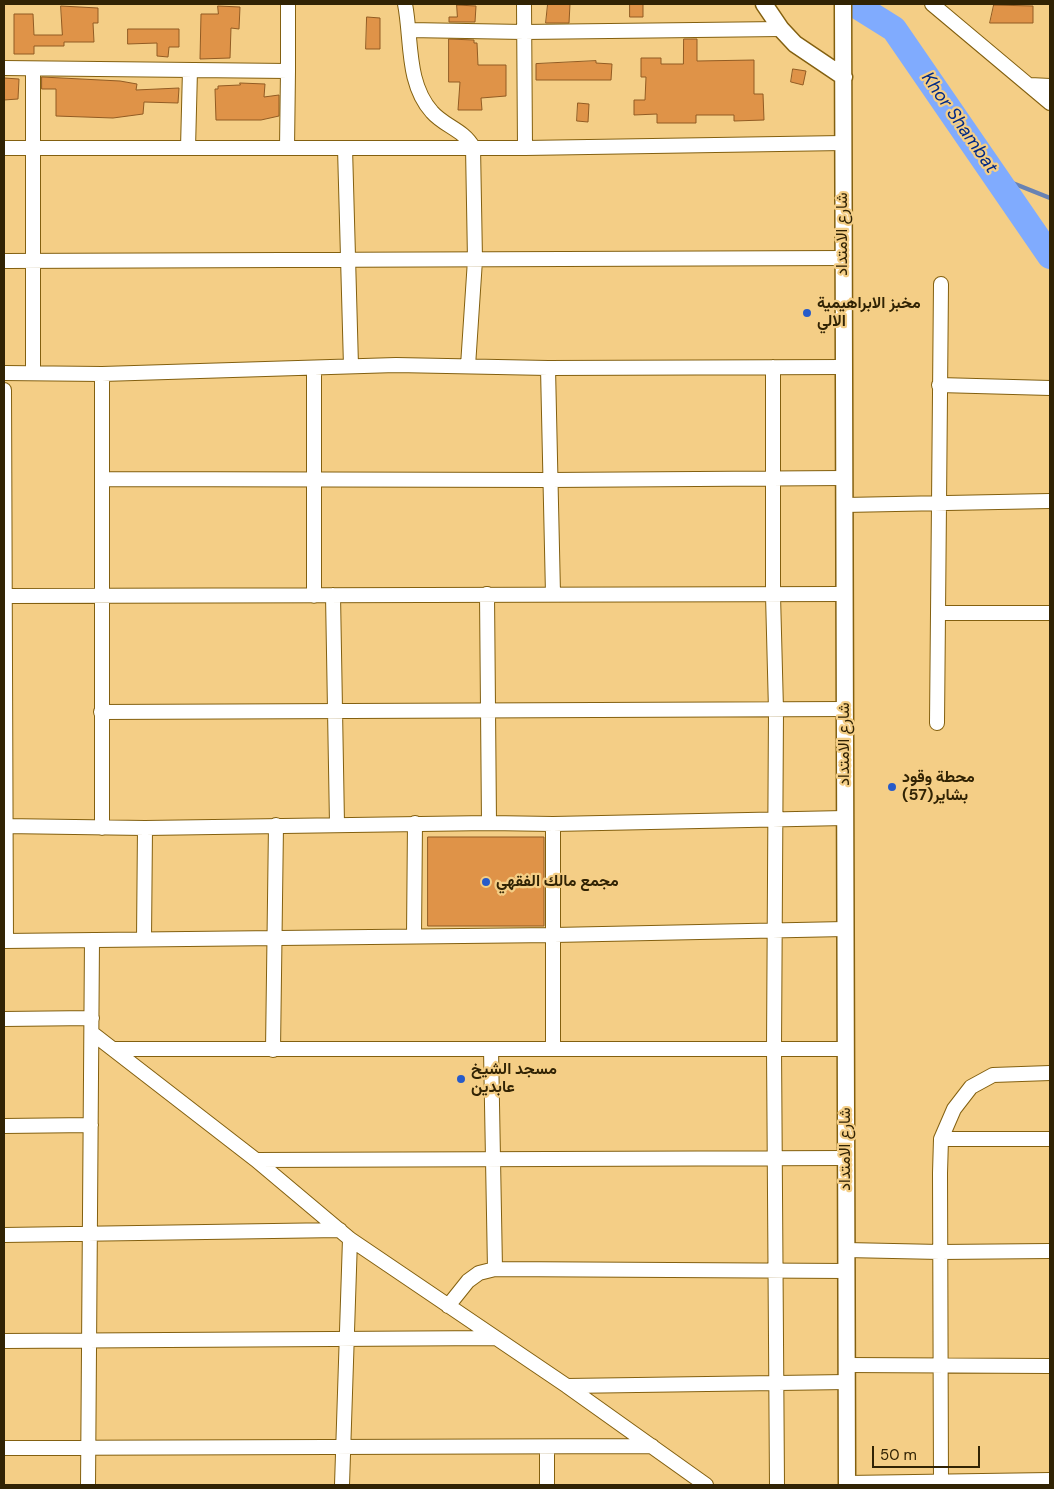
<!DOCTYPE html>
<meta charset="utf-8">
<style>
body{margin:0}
#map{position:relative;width:1054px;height:1489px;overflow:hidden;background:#f4ce86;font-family:"DM Sans",sans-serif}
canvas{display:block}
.frame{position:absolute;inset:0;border:5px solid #312304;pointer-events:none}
.scale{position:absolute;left:872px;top:1446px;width:108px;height:22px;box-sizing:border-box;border:2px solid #312304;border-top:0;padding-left:6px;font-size:15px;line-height:18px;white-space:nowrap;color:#312304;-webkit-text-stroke:4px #f4ce86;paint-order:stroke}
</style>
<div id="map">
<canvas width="1054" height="1489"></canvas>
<div class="frame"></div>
<div class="scale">50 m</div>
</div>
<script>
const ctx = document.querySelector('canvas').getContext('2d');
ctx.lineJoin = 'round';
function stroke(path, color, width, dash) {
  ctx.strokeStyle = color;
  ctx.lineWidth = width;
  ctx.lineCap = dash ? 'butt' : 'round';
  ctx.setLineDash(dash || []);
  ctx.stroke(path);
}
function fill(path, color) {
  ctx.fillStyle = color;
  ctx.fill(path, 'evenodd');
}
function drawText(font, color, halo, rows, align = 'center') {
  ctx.font = font + ' "DM Sans",Vazirmatn,sans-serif';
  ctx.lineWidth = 4.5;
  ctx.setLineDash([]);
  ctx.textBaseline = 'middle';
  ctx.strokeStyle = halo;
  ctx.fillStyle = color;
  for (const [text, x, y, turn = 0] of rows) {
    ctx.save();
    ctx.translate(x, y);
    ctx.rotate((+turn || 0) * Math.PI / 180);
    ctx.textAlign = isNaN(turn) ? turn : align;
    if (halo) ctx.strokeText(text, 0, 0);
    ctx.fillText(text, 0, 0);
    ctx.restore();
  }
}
const stream = new Path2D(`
 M995,176l55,22`);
const river = new Path2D(`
 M854,4l40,25 156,227`);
const building = new Path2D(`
 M548,4h22l-1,19h-23z
 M630,4h13v13h-13z
 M457,5l19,1 -1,16h-26v-5h8z
 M994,5l39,1v17h-43z
 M61,6l37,2v15h-5l1,19h-30v4h-30v8h-20v-40h19l1,21h28z
 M218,6l22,1 -1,22 -8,-1 -1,30 -30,1 1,-45h17z
 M367,17l13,1v31h-14z
 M128,29h51v18h-10l-1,10 -11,-1v-13l-29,1z
 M449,39l25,1v3h3l1,22h28v31l-25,2 1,12h-24l2,-28h-11z
 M684,39h13v22l57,-1v34h9l1,26 -30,1v-6h-38v8h-39v-9l-23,1v-15h11l1,-23h-5v-19h20v6h22z
 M596,61v2l16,1 -1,16h-75v-16z
 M793,69l13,2 -3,14 -12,-3z
 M42,77l78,4 17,3 -1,6 43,-2 -1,15 -34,-1 -1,12 -30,4 -57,-2v-27h-14z
 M4,78l15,1 -1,20 -14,1z
 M240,83l25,1 -1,13 15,-2v21l-18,4h-45l-1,-31h3v-3l22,-1z
 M578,103l11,1 -1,18 -11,-1z
 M428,837h116v89h-116z`);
const minor = new Path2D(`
 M405,4c7,36 1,79 27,108 12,14 32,18 41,35l2,113 -7,106
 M524,4l1,144
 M932,4l118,99
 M409,30l115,2 257,-3
 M4,68l284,3 -1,77
 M288,71v-67
 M1030,85l20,1
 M4,148h521l318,-5
 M188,148l2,-78
 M345,148l6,218
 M4,261l840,-3
 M773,367v228l3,115 -2,338 3,437
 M314,368v228
 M548,368l5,226
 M4,373l98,1 294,-9 152,3 296,-1
 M33,373v-304
 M939,385l111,3
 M4,390l2,551
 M102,479l448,1 294,-2
 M844,505l206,-4
 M487,594l2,229
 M333,595l4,229
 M5,596l839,-2
 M938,613h112
 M101,712l744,-3
 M937,723l4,-439
 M4,826l141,2 344,-5 64,1 292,-6
 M102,828v-454
 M414,936l1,-113
 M144,939l1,-111
 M4,941l550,-6 291,-6
 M4,1019l88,-1
 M92,1033l164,127 94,79 217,147 139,99
 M115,1049h731
 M553,1049v-225
 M273,1050l3,-225
 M4,1126l87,-1
 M941,1139h109
 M256,1160l590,-2
 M4,1235l336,-5
 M846,1250l94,2 110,-1
 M495,1269l352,2
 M448,1306l20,-25 11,-8 16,-4 -4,-220
 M4,1341l492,-3
 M847,1365l203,1
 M567,1386l280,-4
 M4,1448l648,-2
 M847,1483l203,-3
 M88,1485l4,-545
 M342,1485l8,-246
 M547,1485v-38
 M941,1485l-1,-312 1,-34 13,-30 17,-22 22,-12 57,-2`);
const tertiary = new Path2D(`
 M764,4l17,25 14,15 49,33
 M843,4l4,1481`);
const markers = [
 [807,313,5,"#275bc9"],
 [892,787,5,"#275bc9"],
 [486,882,5,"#275bc9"],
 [461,1079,5,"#275bc9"]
];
const streetNames = [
 ["شارع الامتداد",843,234,-90],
 ["شارع الامتداد",845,744,-90],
 ["شارع الامتداد",846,1149,-90]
];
const poiNames = [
 ["مخبز الابراهيمية",817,304],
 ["الالي",817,322],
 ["محطة وقود",902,778],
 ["بشاير(57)",902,796],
 ["مجمع مالك الفقهي",496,882],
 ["مسجد الشيخ",471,1070],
 ["عابدين",471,1088]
];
const waterNames = [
 ["Khor Shambat",959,123,55]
];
stroke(stream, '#6882b3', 4.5);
stroke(river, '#80abfe', 26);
fill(building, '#df9348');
stroke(building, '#915b23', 1);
stroke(minor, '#836010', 16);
stroke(tertiary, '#836010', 19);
stroke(minor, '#fff', 14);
stroke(tertiary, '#fff', 16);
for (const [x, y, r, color] of markers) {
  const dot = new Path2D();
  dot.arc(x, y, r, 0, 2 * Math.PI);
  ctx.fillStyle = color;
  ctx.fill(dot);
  stroke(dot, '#f4ce86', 2);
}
drawText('16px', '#312304', '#f4ce86', streetNames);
drawText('bold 16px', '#312304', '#f4ce86', poiNames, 'left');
drawText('italic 18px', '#012985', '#f4ce86', waterNames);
</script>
